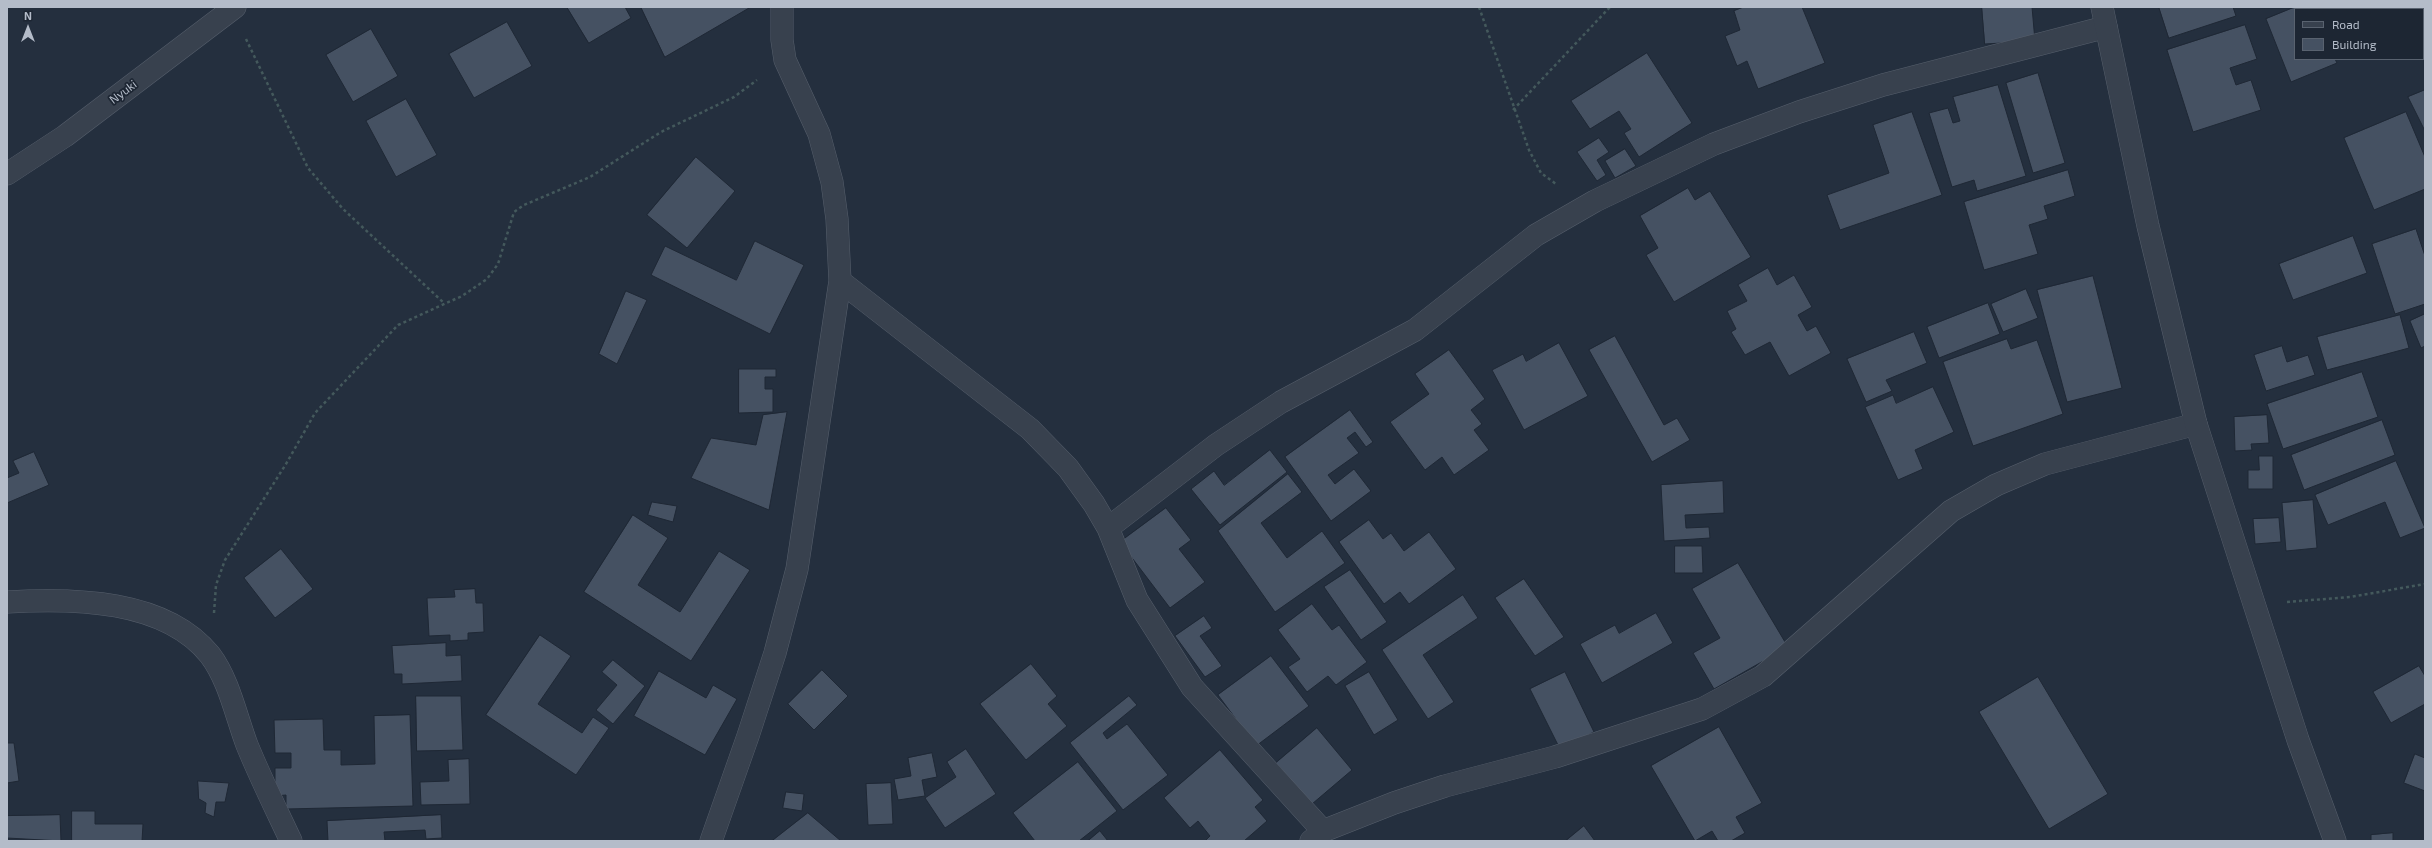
<!DOCTYPE html>
<style>
body{margin:0}
#map{position:relative;width:2432px;height:848px;overflow:hidden;background:#242f3e;font-family:"Exo 2",sans-serif}
canvas{display:block}
.frame{position:absolute;inset:0;border:8px solid #b4bcc9;pointer-events:none}
.legend{position:absolute;left:2294px;top:8px;width:130px;height:52px;box-sizing:border-box;background:#1d2633;border:1px solid #59626f;margin:0;padding:5px 7px;list-style:none;font-size:12px;color:#b4bcc9}
.legend li{display:flex;align-items:center;gap:8px;height:20px}
.legend b{width:20px;border:1px solid #59626f}
.north{position:absolute;left:8px;top:8px;width:40px;height:40px;-webkit-text-stroke:3px #1d2633;paint-order:stroke;rotate:0deg;font-size:11px;font-weight:700;line-height:16px;text-align:center;color:#b4bcc9}
.north::after{content:'';display:block;margin:auto;width:14px;height:18px;background:#b4bcc9;clip-path:polygon(50% 0,100% 100%,50% 72%,0 100%)}
</style>
<div id="map">
<canvas width="2432" height="848"></canvas>
<div class="frame"></div>
<ul class="legend">
<li><b style="height:5px;background:#38414e"></b>Road</li>
<li><b style="height:11px;background:#455162"></b>Building</li>
</ul>
<div class="north">N</div>
</div>
<script>
const ctx = document.querySelector('canvas').getContext('2d');
ctx.lineJoin = 'round';
function fill(path, color) {
  ctx.fillStyle = color;
  ctx.fill(path, 'evenodd');
}
function stroke(path, color, width, dash) {
  ctx.strokeStyle = color;
  ctx.lineWidth = width;
  ctx.lineCap = dash ? 'butt' : 'round';
  ctx.setLineDash(dash || []);
  ctx.stroke(path);
}
function drawText(font, color, halo, rows, align = 'center') {
  ctx.font = font + ' "Exo 2",sans-serif';
  ctx.lineWidth = 3.5;
  ctx.setLineDash([]);
  ctx.textBaseline = 'middle';
  ctx.strokeStyle = halo;
  ctx.fillStyle = color;
  for (const [text, x, y, turn = 0] of rows) {
    ctx.save();
    ctx.translate(x, y);
    ctx.rotate((+turn || 0) * Math.PI / 180);
    ctx.textAlign = isNaN(turn) ? turn : align;
    if (halo) ctx.strokeText(text, 0, 0);
    ctx.fillText(text, 0, 0);
    ctx.restore();
  }
}
const building = new Path2D(`
 M567,7h58l6,11 -42,25z
 M641,7h107l1,1 -84,49z
 M1744,7h58l23,56 -67,26 -11,-28 -10,5 -12,-30 15,-6 -6,-19z
 M1982,7h50l3,34 -50,3z
 M2159,7h74l3,9 -67,22z
 M2295,7h65v2h-65v50h40l2,4 -46,19 -25,-63z
 M2394,7h31v37l-2,1v-36h-29z
 M507,22l25,44 -58,32 -25,-44z
 M2245,25l12,34 -27,9 6,17 15,-5 10,30 -68,22 -26,-82z
 M371,29l27,47 -45,26 -27,-47z
 M1647,53l45,70 -53,34 -15,-24 7,-4 -12,-18 -29,18 -19,-28z
 M2038,73l27,90 -32,10 -27,-90z
 M1998,85l28,91 -49,15 -3,-11 -22,7 -23,-74 19,-5 5,15 7,-2 -7,-24z
 M2425,90v41l-17,-34z
 M406,99l31,56 -41,22 -30,-56z
 M1912,112l30,83 -102,35 -13,-35 62,-22 -16,-48z
 M2406,112l19,45v32l-51,21 -30,-72z
 M1599,138l10,14 -12,8 9,15 -9,6 -20,-29z
 M1625,149l11,17 -21,12 -10,-17z
 M696,157l39,34 -48,57 -40,-33z
 M2068,170l7,26 -31,10 4,13 -19,6 9,29 -54,16 -20,-68z
 M1688,188l7,12 15,-9 41,66 -77,45 -28,-47 12,-7 -18,-32z
 M2416,229l9,27v48l-30,10 -23,-70z
 M2353,236l14,37 -74,27 -14,-36z
 M755,241l49,24 -34,69 -119,-59 14,-29 71,34z
 M1768,268l9,17 17,-10 18,32 -14,8 9,16 9,-5 15,27 -42,23 -19,-34 -25,13 -14,-23 5,-3 -9,-18 20,-10 -9,-16z
 M2093,276l29,112 -55,14 -30,-112z
 M2026,289l12,29 -35,14 -12,-28z
 M626,291l21,9 -30,64 -18,-10z
 M1988,303l12,31 -61,24 -12,-31z
 M2425,314v32l-4,2 -11,-27z
 M2400,315l9,33 -82,22 -10,-33z
 M1914,332l13,31 -41,17 6,11 -26,11 -19,-43z
 M1615,336l49,89 13,-7 13,22 -38,22 -63,-112z
 M2007,339l4,10 26,-9 26,74 -90,32 -30,-84z
 M1559,343l29,53 -64,34 -32,-60 31,-16 3,7z
 M2282,346l5,16 21,-7 7,20 -49,16 -12,-36z
 M1449,350l36,49 -14,11 11,14 -8,6 15,20 -35,25 -12,-18 -17,13 -35,-48 39,-28 -14,-20z
 M739,369h37v8h-11v12h8v23l-34,1z
 M2362,372l16,45 -95,32 -16,-45z
 M1933,387l21,45 -39,18 8,19 -25,11 -33,-73 28,-12 3,8z
 M1350,410l23,32 -7,5 -11,-15 -8,6 12,15 -31,22 7,9 19,-15 17,22 -40,30 -46,-64z
 M787,412l-18,98 -78,-32 20,-40 45,7 7,-30z
 M2267,415l2,28 -18,1 1,6 -17,1 -1,-34z
 M2382,420l13,35 -91,35 -13,-35z
 M1270,450l17,22 -67,53 -29,-36 23,-18 10,14z
 M34,452l15,33 -42,18v-25l12,-5 -6,-12z
 M2259,456h14v33h-25v-19h11z
 M2396,461l29,67 -25,10 -15,-36 -57,23 -13,-30z
 M1288,474l14,18 -41,31 26,35 35,-27 23,32 -70,49 -57,-81z
 M1723,481l1,32 -39,2 1,13 23,-1 1,11 -46,3 -3,-56z
 M2313,500l4,48 -31,3 -4,-48z
 M652,502l25,4 -4,16 -25,-7z
 M1166,508l25,32 -12,9 26,33 -35,26 -50,-66z
 M633,515l35,23 -30,47 42,27 39,-61 31,19 -59,91 -107,-69z
 M2279,518l2,24 -26,2 -2,-25z
 M1369,520l14,19 8,-6 13,18 25,-19 27,37 -47,35 -9,-12 -16,12 -45,-62z
 M1675,546h27l1,27h-28z
 M281,549l32,40 -38,29 -31,-40z
 M1738,563l50,84 -74,42 -21,-36 27,-15 -28,-49z
 M1350,570l37,52 -26,18 -37,-53z
 M1524,579l40,58 -29,19 -40,-58z
 M475,589l1,14h7l1,29 -16,1v7l-18,1v-6l-21,1 -2,-38 28,-1 -1,-7z
 M1463,595l15,23 -55,37 31,47 -26,17 -46,-69z
 M1312,604l20,26 7,-5 28,37 -31,23 -8,-9 -21,16 -19,-25 12,-8 -22,-29z
 M1656,613l17,30 -71,40 -22,-39 35,-19 4,8z
 M1204,616l8,12 -12,8 22,30 -17,11 -30,-41z
 M540,635l31,21 -33,48 44,29 11,-16 16,11 -33,47 -90,-60z
 M446,643v13l15,-1 1,26 -60,3v-10h-8l-2,-28z
 M1271,656l38,50 -53,40 -38,-51z
 M613,660l32,26 -32,38 -17,-14 21,-25 -15,-13z
 M1031,664l26,32 -9,8 19,22 -41,34 -46,-56z
 M2419,666l6,10v28l-34,19 -18,-31z
 M822,670l26,26 -34,34 -26,-26z
 M659,671l47,27 7,-13 24,14 -32,56 -71,-39z
 M1369,672l29,48 -24,15 -29,-49z
 M1565,672l29,60 -34,17 -30,-60z
 M2038,677l70,117 -59,35 -70,-117z
 M416,696h45l2,54 -46,1z
 M1129,696l8,9 -34,28 4,6 20,-15 41,51 -45,35 -53,-67z
 M410,715l3,91 -127,3v-14l-11,1v-28h16v-15h-16l-1,-33 49,-1 1,31h17v15l34,-1 -1,-48z
 M1719,727l43,76 -26,14 9,16 -14,8h-13l-6,-10 -17,10 -44,-75z
 M1317,728l35,42 -40,34 -36,-41z
 M7,743h7l5,38 -12,2z
 M966,749l30,45 -51,34 -20,-30 31,-21 -9,-15z
 M1220,750l43,50 -8,7 12,14 -23,20h-39l5,-5 -12,-15 -8,7 -26,-30z
 M932,753l5,24 -15,3 3,16 -27,4 -4,-21 17,-3 -3,-18z
 M2415,754l10,4v33l-21,-8z
 M469,759l1,45 -49,1 -1,-23 29,-1 -1,-21z
 M1078,762l39,49 -38,30h-44l-22,-28z
 M198,781l31,2 -4,19h-9l-2,15 -9,-4 1,-10 -7,-4z
 M891,783l2,41 -25,1 -2,-41z
 M786,792l18,2 -2,17 -19,-3z
 M72,811h23v13h48l-1,17h-70z
 M808,813l33,28h-69z
 M60,815l1,26 -54,-3v-22z
 M441,815l1,23 -16,1 -1,-9 -41,2 1,9h-57l-1,-20z
 M1584,826l11,15h-27l-1,-1z
 M1100,831l8,10h-20z
 M2393,833v8h-22v-6z`);
const path = new Path2D(`
 M1479,7l50,143 12,23 15,11
 M246,39l62,129 35,41 101,94
 M1513,110l97,-103
 M2287,602l63,-5 75,-13
 M214,613l2,-28 9,-25 61,-96 29,-51 83,-88 64,-29 25,-17 11,-15 16,-52 10,-7 66,-28 71,-45 73,-35 23,-17`);
const minor = new Path2D(`
 M7,174l58,-38 170,-129
 M840,281l190,148 38,39 26,36 14,24 29,72 55,87 131,144
 M1108,528l108,-83 65,-43 134,-72 121,-95 59,-34 119,-57 85,-32 84,-27 223,-58
 M7,602c66,-4 158,-3 203,53 19,25 26,61 37,90 13,32 29,64 44,96
 M711,841l37,-105 27,-83 22,-84 43,-288 -3,-62 -5,-37 -13,-48 -34,-74 -3,-20v-33
 M1311,841l12,-10 71,-28 51,-17 110,-29 147,-48 61,-33 188,-165 45,-26 49,-21 151,-40`);
const tertiary = new Path2D(`
 M2102,7l46,219 48,198 102,316 37,101`);
const streetNames = [
 ["Nyuki",123,92,-37]
];
fill(building, '#455162');
stroke(building, '#1f2835', 1);
stroke(minor, '#565f6c', 23);
stroke(tertiary, '#565f6c', 23);
stroke(path, '#44595c', 2.5, [3, 3]);
stroke(minor, '#38414e', 22);
stroke(tertiary, '#38414e', 22);
drawText('12px', '#b4bcc9', '#1d2633', streetNames);
</script>
